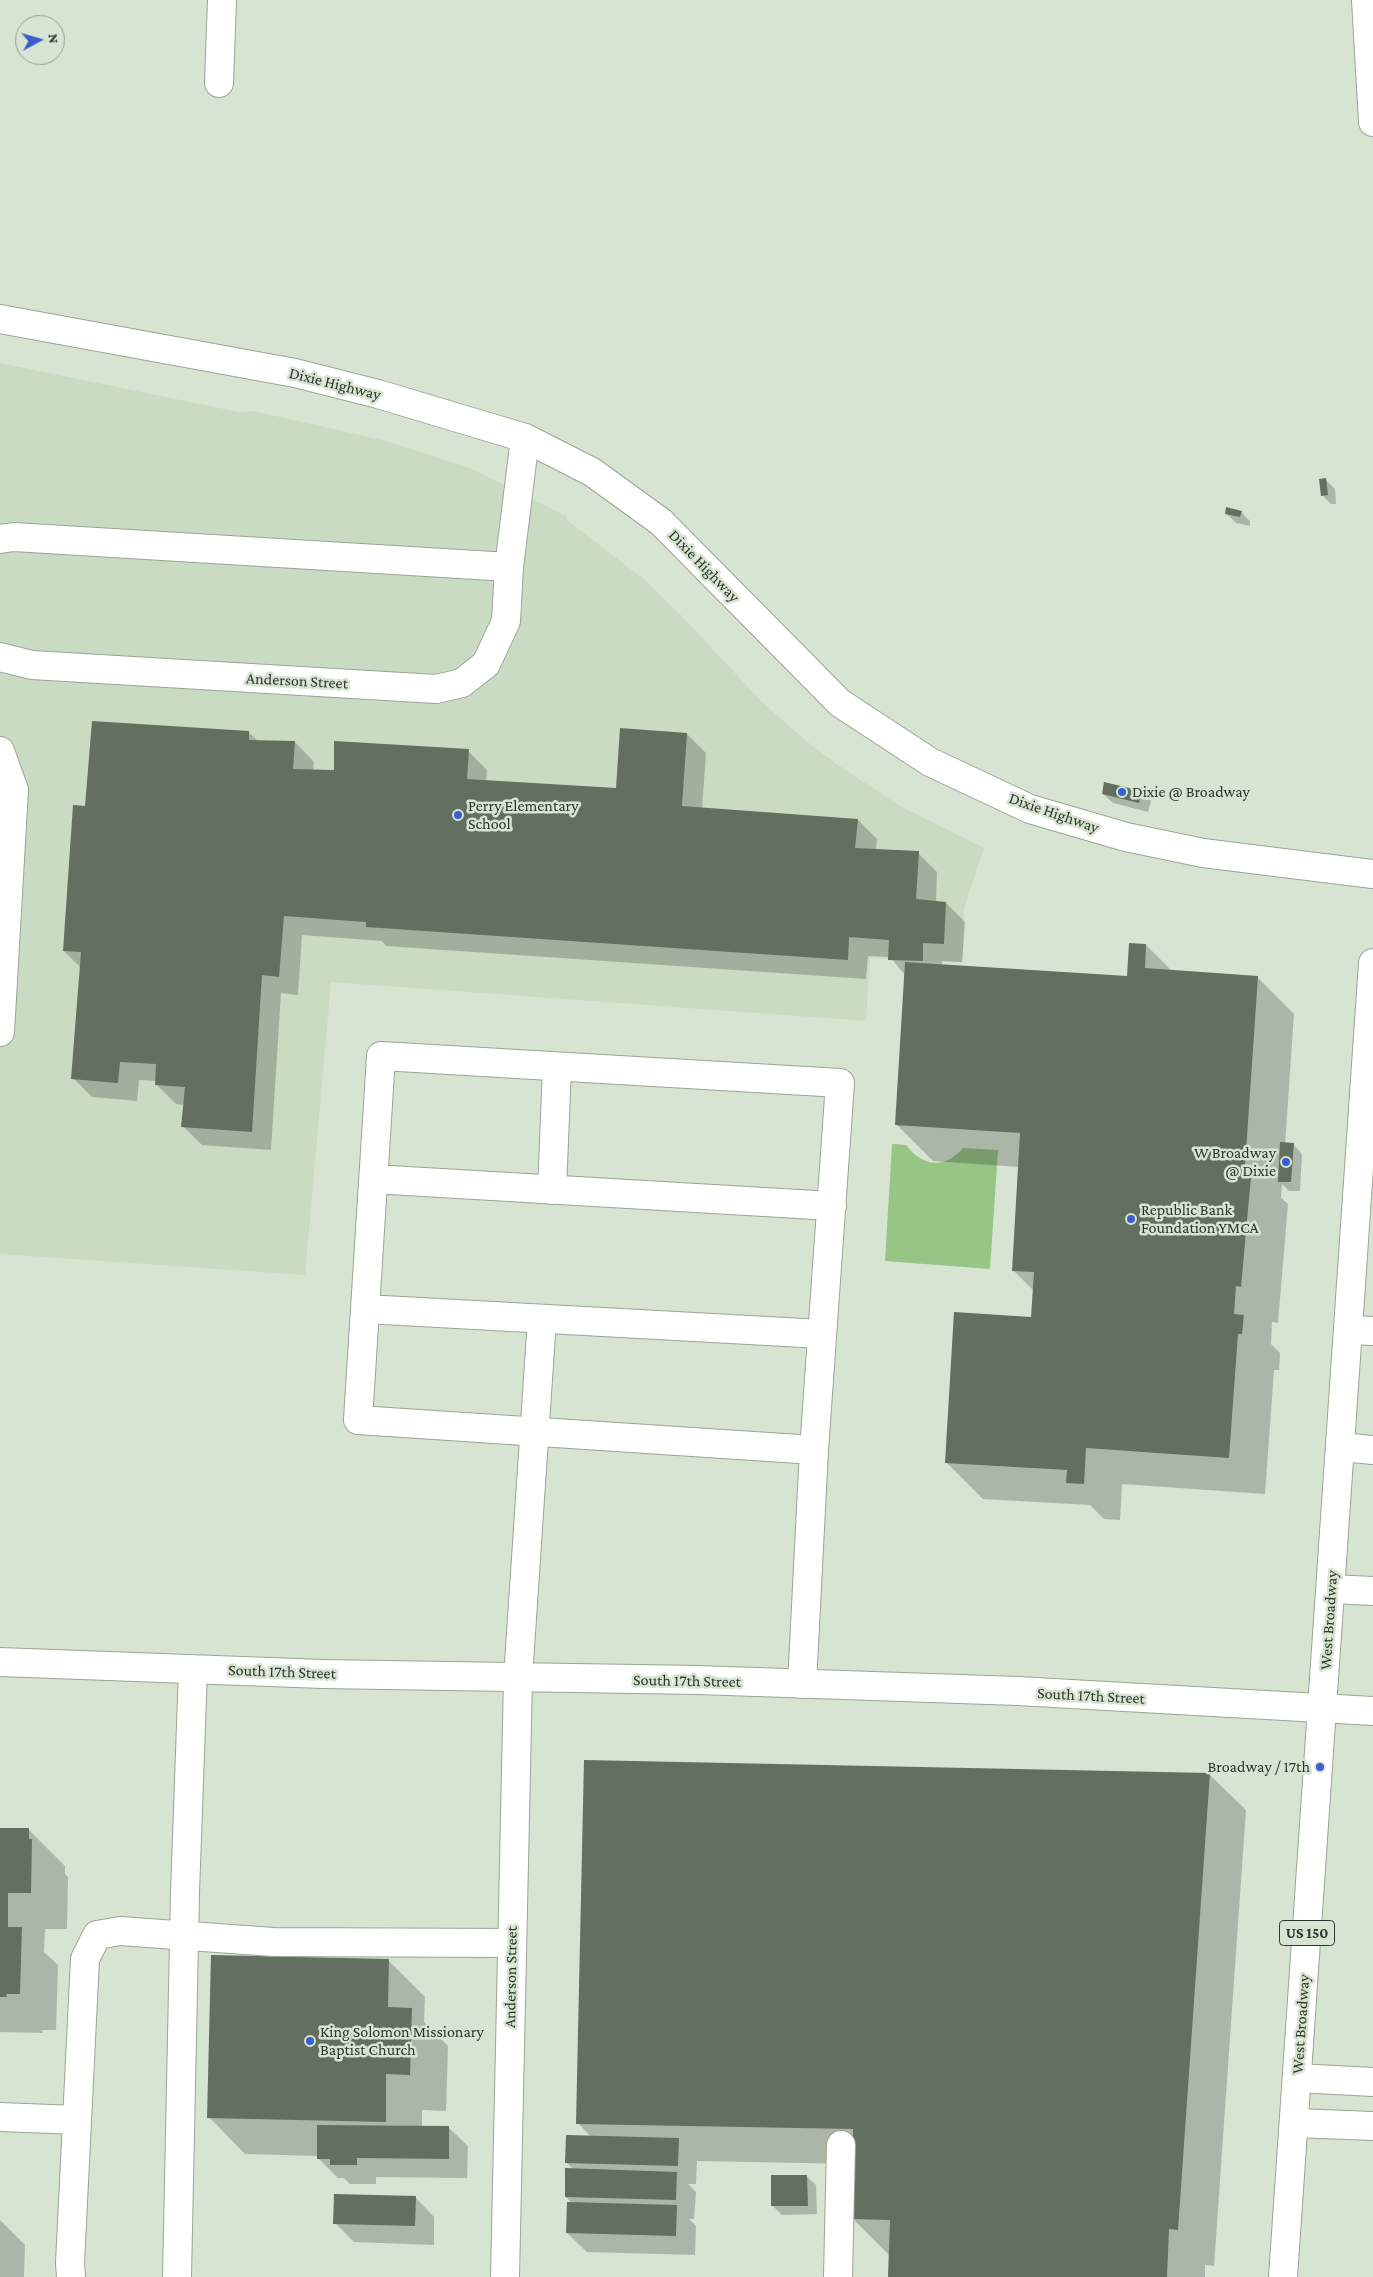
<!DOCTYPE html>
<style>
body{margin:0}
#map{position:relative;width:1373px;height:2277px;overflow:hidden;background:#d7e4d2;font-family:"Crimson Pro",serif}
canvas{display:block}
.north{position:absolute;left:15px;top:15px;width:50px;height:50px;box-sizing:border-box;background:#d7e4d2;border:1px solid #939e90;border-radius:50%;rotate:84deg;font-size:14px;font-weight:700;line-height:20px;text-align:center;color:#2e342d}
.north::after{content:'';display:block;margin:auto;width:18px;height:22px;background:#3a5dcf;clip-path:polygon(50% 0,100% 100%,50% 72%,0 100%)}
</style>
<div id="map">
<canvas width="1373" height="2277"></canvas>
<div class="north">N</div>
</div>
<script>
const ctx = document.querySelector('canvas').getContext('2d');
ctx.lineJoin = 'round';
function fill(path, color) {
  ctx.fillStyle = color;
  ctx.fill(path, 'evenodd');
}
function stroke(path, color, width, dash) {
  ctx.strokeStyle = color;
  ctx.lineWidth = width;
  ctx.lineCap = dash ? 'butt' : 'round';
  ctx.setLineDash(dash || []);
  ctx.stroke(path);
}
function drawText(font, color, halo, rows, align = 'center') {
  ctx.font = font + ' "Crimson Pro",serif';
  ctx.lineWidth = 5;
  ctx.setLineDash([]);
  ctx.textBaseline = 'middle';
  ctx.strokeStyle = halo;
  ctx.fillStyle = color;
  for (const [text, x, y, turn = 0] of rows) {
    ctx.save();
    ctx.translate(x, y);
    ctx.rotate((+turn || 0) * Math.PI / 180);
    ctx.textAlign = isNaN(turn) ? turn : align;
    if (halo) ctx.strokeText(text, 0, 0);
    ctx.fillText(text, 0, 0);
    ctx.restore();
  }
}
const built = new Path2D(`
 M0,363l239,49 15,-1 132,30 84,27 96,48 2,5 77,59 36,35 80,86 44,39 33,25 62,41 84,42 -20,60 -1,55 -93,-5 -4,63 -535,-39 -26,293 -305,-21z`);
const green = new Path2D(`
 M892,1144l14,1c15,21 39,25 57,3l35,2 -8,119 -105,-8z`);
const shadow = new Path2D(`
 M1325,479l10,10 1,15h-5l-9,-9z
 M1241,512l9,9v5l-14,-3 -10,-10z
 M248,732l10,9 37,1 19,20 -1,9h22l133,-20 19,19 -1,11 131,8 70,-55 19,19 -4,56 156,11 19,19 -1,11 42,3 19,19 -1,30 10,1 19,19 -3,40 -20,-1v4l186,12 18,-32 26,26 85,6 37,37 -9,130h8l9,10 -2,37h-11l-7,-7 -1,14 7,6 -10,119 -6,-1 -1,22 9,9 -1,17h-5l-9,124 -143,-10 -2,36 -16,-1 -14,-14 -107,-6 -37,-37 86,-144 2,-27 -21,-21 6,-103 -86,-6 -37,-37 9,-149 -15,-18 -22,-1 -2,23 -480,-33 -4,-5 -80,-6 -4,60 -17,-2 -10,157 -69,-5 -19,-19 1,-21 -8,-1 -19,-19v-4l-18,-1 -2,21 -45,-4 -19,-19 8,-110 -17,-17 22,-143z
 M1142,792l9,9 -3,11 -35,-9 -10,-9z
 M1209,1774l37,36 -32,456 -9,-1v12h-316v-22l-37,-37 1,-54 -156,-3 -1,23h-8l8,8 -2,27h-5l7,7 -1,29 -108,-3 -20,-19 6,-29 -7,-7 8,-27 -8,-8 25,-25 -13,-14z
 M0,1829h28l37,37v8l3,3 -1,52h-22l-1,23 14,13 -2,65h-14l1,3 -43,-1z
 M388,1960l37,37 -1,25 24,24 -2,65 -24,-1v17h26l20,19 -1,32 -91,-1v7h-26l-6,-6h-6l-20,-20v-2l-73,-2 -36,-37z
 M806,2176l10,9 1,29 -35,1 -10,-10z
 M415,2197l19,20v28l-80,-3 -19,-19z
 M0,2220l25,25 -1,32h-24z`);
const building = new Path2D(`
 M1326,478l2,17 -7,1 -2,-17z
 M1226,507l16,4 -2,6 -15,-3z
 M92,721l157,10v9l46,1 -2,28 41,1v-29l135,8 -2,30 149,9 4,-60 67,5 -5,73 176,13 -3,29 64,3 -3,48 30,3 -2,42 -21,-1v18l-35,-1 1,-20 -40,-3 -1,23 -482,-33v-5l-82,-6 -5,61 -17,-2 -10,157 -71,-5 4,-40 -30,-2 1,-21 -36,-2 -2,21 -47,-4 10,-127 -18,-1 10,-146 12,1z
 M1104,782l38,9 -3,12 -37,-9z
 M1129,943l17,1 -1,24 113,8 -13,190h7l-11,121 -5,-1 -2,28 10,1 -2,19h-4l-9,124 -143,-10 -2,36 -18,-1 1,-13 -122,-7 9,-151 77,5 3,-45 -22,-1 8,-138 -125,-8 10,-163 222,14z
 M1280,1142l14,1 -3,39h-13z
 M584,1760l626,13 -32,457 -9,-1 -2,48h-279l2,-57 -39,-1 2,-90 -277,-5z
 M0,1828h29v11h3l-1,54h-23v34h14l-2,67h-14l1,3h-7z
 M211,1955l178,4 -1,48 24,1 -2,67 -24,-1v48l-179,-4z
 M317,2125l132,1v33l-92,-1v7h-27v-6h-13z
 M566,2135l113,3 -1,28 -113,-3z
 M565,2168l112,4 -1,28 -111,-3z
 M771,2175h36l1,31h-37z
 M334,2194l82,2 -1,30 -82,-2z
 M567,2202l110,3 -1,31 -110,-3z`);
const minor = new Path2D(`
 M219,83l3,-83
 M0,319l295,54 83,21 147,44 67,34 69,50 179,181 90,59 100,47 96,28 77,16 170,21
 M0,539l14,-2 495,30
 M0,657l32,8 404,24 26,-6 24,-19 20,-43 3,-54 16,-129
 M0,751l14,39 -14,242
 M381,1056l459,27 -26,367 -456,-30z
 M373,1179l459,27
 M552,1190l5,-123
 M365,1309l457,25
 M1349,1330l24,1
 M1341,1447l32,3
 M1331,1589l42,2
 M0,1662l323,12 375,6 320,11 355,20
 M802,1684l12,-234
 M1297,2078l76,4
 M0,2117l77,3
 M1295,2123l78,3
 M71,2277l-1,-14 15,-304 12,-24 23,-4 153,11 239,1
 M177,2277l8,-384 8,-224
 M505,2277l13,-599 24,-359
 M838,2277l3,-132`);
const major = new Path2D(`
 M1366,0l7,122
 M1283,2277l90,-1314`);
const markers = [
 [1122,792,5,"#3a5dcf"],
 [458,815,5,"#3a5dcf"],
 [1286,1162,5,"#3a5dcf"],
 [1131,1219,5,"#3a5dcf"],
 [1320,1767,5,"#3a5dcf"],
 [310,2041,5,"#3a5dcf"]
];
const shields = [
 [1307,1933,55]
];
const shieldNames = [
 ["US 150",1307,1933]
];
const streetNames = [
 ["Dixie Highway",335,384,14],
 ["Dixie Highway",704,566,46],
 ["Anderson Street",297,681,3],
 ["Dixie Highway",1054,813,19],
 ["West Broadway",1329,1620,-86],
 ["South 17th Street",282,1672,2],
 ["South 17th Street",687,1681,1],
 ["South 17th Street",1091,1696,3],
 ["Anderson Street",511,1977,-89],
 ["West Broadway",1301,2024,-86]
];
const poiNames = [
 ["Dixie @ Broadway",1132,792],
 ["Perry Elementary",468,806],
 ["School",468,824],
 ["W Broadway",1276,1153,"right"],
 ["@ Dixie",1276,1171,"right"],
 ["Republic Bank",1141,1210],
 ["Foundation YMCA",1141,1228],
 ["Broadway / 17th",1310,1767,"right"],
 ["King Solomon Missionary",320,2032],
 ["Baptist Church",320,2050]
];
fill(built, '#c9dcc3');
fill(green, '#96c585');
fill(shadow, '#0003');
fill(building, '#63705f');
stroke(minor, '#99a694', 30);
stroke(major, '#99a694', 30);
stroke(minor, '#fff', 28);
stroke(major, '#fff', 28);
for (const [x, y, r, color] of markers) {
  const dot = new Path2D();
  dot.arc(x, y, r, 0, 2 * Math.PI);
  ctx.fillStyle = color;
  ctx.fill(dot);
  stroke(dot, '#d7e4d2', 2);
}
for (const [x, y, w] of shields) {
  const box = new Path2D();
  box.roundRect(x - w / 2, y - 12.5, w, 25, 4);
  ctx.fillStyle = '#d7e4d2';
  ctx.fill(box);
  stroke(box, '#2e342d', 1);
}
drawText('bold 15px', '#2e342d', null, shieldNames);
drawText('16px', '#2e342d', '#d7e4d2', streetNames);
drawText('16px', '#2e342d', '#d7e4d2', poiNames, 'left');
</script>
